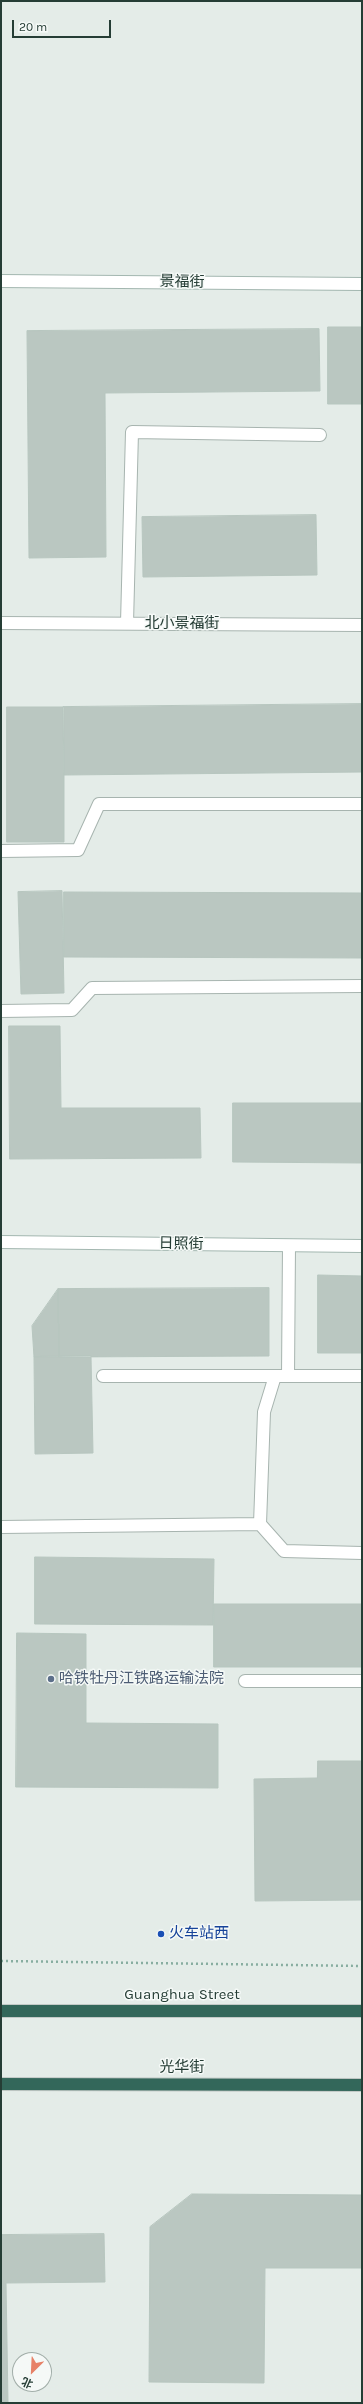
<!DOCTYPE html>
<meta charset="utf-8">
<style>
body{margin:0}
#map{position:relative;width:363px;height:2404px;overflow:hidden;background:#e4ece8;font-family:Karla,"Noto Sans SC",sans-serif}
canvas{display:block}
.frame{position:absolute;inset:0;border:2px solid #253d35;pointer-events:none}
.north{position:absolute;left:12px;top:2352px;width:40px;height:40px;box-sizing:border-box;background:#f5f9f7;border:1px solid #a2aea9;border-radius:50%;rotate:204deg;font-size:11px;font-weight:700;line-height:16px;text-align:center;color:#253d35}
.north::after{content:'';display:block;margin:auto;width:14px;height:18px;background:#e78268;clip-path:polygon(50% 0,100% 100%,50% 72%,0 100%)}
.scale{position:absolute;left:12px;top:20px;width:99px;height:18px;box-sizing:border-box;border:2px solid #253d35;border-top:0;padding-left:5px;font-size:12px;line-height:14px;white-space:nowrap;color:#253d35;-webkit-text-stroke:3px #f5f9f7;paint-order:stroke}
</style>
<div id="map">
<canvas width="363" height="2404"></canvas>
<div class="frame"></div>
<div class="north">北</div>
<div class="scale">20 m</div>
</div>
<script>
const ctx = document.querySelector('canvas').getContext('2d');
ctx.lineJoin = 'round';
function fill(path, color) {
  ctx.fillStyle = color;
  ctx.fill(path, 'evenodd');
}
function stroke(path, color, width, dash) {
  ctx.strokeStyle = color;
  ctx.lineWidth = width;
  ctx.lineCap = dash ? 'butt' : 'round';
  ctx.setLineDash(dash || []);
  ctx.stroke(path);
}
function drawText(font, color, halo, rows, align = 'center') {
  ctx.font = font + ' Karla,"Noto Sans SC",sans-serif';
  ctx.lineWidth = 3;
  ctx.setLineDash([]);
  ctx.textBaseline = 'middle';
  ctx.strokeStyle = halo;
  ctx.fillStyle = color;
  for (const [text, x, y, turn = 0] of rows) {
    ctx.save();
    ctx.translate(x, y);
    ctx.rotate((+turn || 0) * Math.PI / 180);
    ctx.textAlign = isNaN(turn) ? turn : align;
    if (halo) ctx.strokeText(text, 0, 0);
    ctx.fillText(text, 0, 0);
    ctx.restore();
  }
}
const building = new Path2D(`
 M328,327h34v77h-34z
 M319,329l1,62 -215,2 1,164 -77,1 -2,-227z
 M316,515l1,60 -174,2 -1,-60z
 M362,704v68l-298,3 -1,-68z
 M7,707h57v135h-57z
 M62,891l2,102 -43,1 -3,-102z
 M64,892l298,1v65l-298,-1z
 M9,1026h51l1,82h139l1,50 -191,1z
 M233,1103h129v60l-129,-1z
 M318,1275l44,1v77h-44z
 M269,1288v68l-210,1 -1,-68z
 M58,1289l1,68h-25l-2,-31z
 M91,1356l2,97 -58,1 -1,-97z
 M35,1557l179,2 -1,66 -178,-1z
 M214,1604h148v63h-148z
 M17,1633l69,1v89l132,1v64l-202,-1z
 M318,1761h44v139l-107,1 -1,-122 63,-1z
 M192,2194l170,1v73h-97l-1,115 -115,-1 1,-155z
 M104,2234l1,48 -99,1 2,120h-7v-168z`);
const path = new Path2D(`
 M1,1961l361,5`);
const lane = new Path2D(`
 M127,623l5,-191 188,3
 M1,851l77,-1 21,-46h263
 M1,1011l71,-1 20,-22 270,-2
 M103,1376h259
 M275,1376l-11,36 -4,112 24,27 78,2
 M288,1376l1,-130
 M1,1527l259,-3
 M245,1681h117`);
const street = new Path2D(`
 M1,623l361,2`);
const secondary = new Path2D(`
 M1,281l361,3
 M1,1242l361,4`);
const highway = new Path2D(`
 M1,2011h361
 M1,2084l361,1`);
const markers = [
 [51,1679,4,"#5c6f8a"],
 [161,1934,4,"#1a4fb4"]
];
const streetNames = [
 ["景福街",182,282,1],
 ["北小景福街",182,624],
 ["日照街",181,1244,1],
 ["Guanghua Street",182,1995],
 ["光华街",182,2068]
];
const serviceNames = [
 ["哈铁牡丹江铁路运输法院",59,1679]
];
const transitNames = [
 ["火车站西",169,1934]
];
fill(building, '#bac7c1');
stroke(building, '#b7c6bf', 1);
stroke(lane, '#a7b4af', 14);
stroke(street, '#a7b4af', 14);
stroke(secondary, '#a3b7b0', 14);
stroke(highway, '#c2c9c6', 14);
stroke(path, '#87ada0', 2.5, [2, 3]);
stroke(lane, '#fff', 12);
stroke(street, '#fff', 12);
stroke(secondary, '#fff', 12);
stroke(highway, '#33675a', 12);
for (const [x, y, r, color] of markers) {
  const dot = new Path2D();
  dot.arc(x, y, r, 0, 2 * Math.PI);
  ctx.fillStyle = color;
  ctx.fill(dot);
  stroke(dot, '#f5f9f7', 1.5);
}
drawText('15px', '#253d35', '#f5f9f7', streetNames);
drawText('15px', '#4e5e75', '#f5f9f7', serviceNames, 'left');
drawText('15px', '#164399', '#f5f9f7', transitNames, 'left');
</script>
